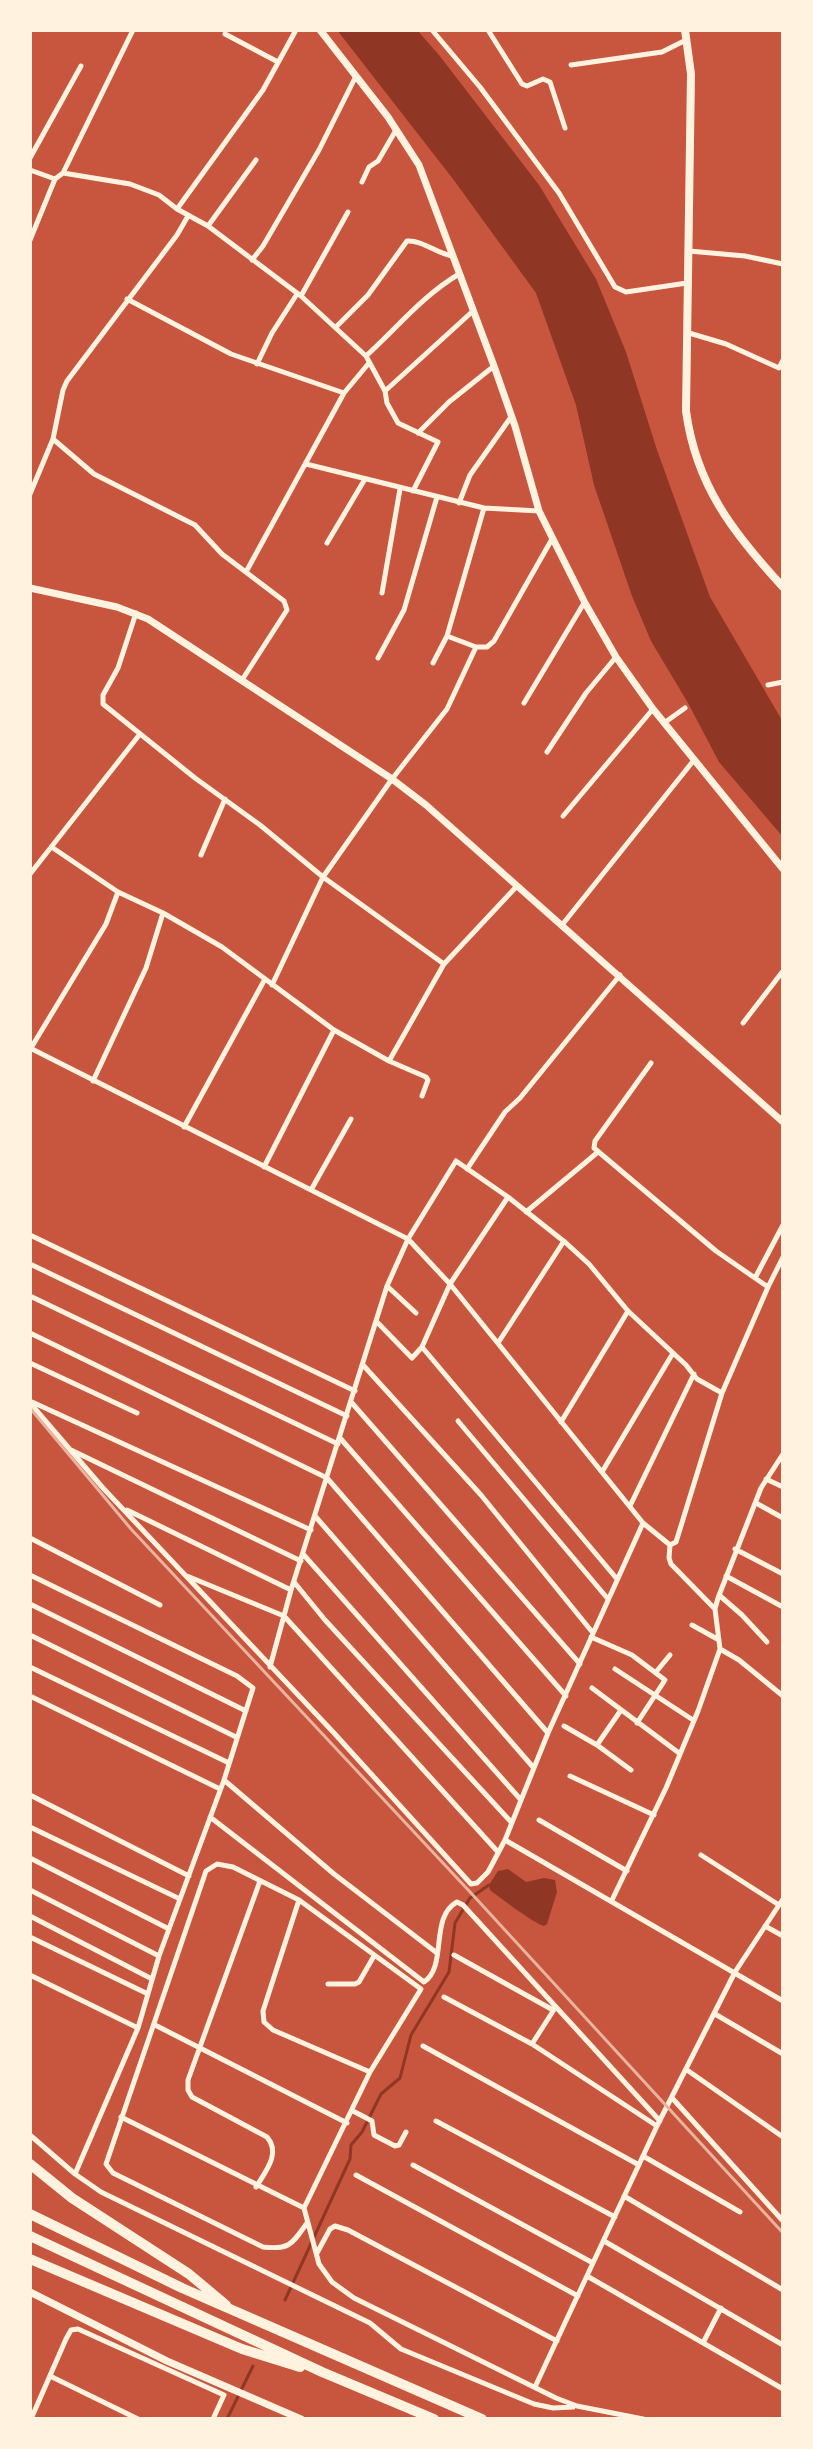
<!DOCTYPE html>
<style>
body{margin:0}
#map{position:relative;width:813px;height:2449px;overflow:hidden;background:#c8553d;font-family:"PT Sans Narrow",sans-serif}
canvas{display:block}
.frame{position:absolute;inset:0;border:32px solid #fff3e0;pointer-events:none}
</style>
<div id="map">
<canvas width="813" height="2449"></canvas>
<div class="frame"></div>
</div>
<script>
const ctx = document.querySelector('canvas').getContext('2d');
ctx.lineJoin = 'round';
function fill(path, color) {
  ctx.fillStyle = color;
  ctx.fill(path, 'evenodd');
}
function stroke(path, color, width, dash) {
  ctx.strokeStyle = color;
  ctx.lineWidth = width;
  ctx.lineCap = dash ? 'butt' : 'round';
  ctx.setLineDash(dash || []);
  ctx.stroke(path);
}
const water = new Path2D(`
 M337,30h80l22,25 100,130 57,94 30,73 31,98 53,147 73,125v115l-64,-75 -31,-59 -37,-62 -19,-45 -38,-111 -18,-80 -40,-112 -83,-114z
 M508,1869l18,13 18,-4 11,2 2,12 -10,32 -3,2c-9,-2 -45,-29 -54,-36l-1,-5 9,-14z`);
const stream = new Path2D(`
 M285,2300l65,-141 1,-14 11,-13 19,-38 19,-16 11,-43 38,-63 6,-49 15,-25 19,-13
 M227,2419l26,-53`);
const minor = new Path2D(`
 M432,30l48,57 79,106 56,94 11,5 61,-9
 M488,30l34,54 5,2 16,-7 7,3 15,46
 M225,34l53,28
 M571,65l91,-13 24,-12
 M30,158l51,-92
 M30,170l25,9 8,-6 67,11 29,11 18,14 31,17 93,70 65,60 19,35 2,12 11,20 40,19 -25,49
 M63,173l70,-143
 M362,182l7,-15 9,-6 18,-31
 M177,209l86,-119 33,-60
 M208,226l48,-66
 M30,240l25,-61
 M689,251l56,5 38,8
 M252,260l11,-14 56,-96 37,-74
 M301,296l47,-84
 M127,299l104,55 113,39
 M336,327l32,-32 39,-54c16,-1 30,13 46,15
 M689,333l37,11 53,24 4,-8
 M366,356c32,-29 55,-59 93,-82
 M257,364l15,-31 25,-39
 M385,391l88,-80
 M418,433l31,-31 45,-36
 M53,439l41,35 101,51 27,29 62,47 3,9 -45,70
 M306,464l178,44 55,3
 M30,494l23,-55 10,-49 4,-9 110,-146 11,-19
 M459,503l11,-28 41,-58
 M327,543l38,-64
 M246,572l98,-179 25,-30
 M382,593l18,-104
 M136,613l-18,55 -15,27v9l92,74 65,47 63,52 121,87
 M447,636l29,11h11l7,-6 58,-102
 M378,658l26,-48 33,-113
 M433,663l14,-27 37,-128
 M768,685l15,-3
 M524,703l60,-100
 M664,723l21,-15
 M547,752l39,-59 30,-36
 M563,816l90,-107
 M53,848l65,44 45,21 59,34 112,83 55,31 37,16 2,3 -6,16
 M201,855l24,-56
 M30,874l110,-140
 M562,925l132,-165
 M272,985l51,-108 69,-98 55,-70 29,-62
 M743,1023l40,-52
 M30,1048l378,191 42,45 193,239 27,22
 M31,1048l75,-124 12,-32
 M389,1061l55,-97 73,-78
 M651,1063l-56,78 -1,7 122,103 52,36
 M93,1081l53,-113 17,-55
 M184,1127l81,-148
 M264,1167l70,-137
 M467,1169l38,-57 15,-14 100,-123
 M311,1190l40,-71
 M526,1212l72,-60
 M30,1235l325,156
 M30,1264l317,152
 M755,1278l28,-53
 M387,1286l29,27
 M30,1296l308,148
 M376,1321l36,37 10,-11 28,-63 58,-87
 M30,1333l297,145 221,255
 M498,1343l66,-102
 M422,1347l195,232
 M30,1363l107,50
 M363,1365l118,130 112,138
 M32,1402l279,128
 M30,1403l73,85 231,245 137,151 6,-1 11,-11 17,-32 43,-107 95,-210
 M352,1403l228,261
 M458,1421l150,178
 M561,1422l67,-111
 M340,1438l226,258
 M71,1450l230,111
 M783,1454l-22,34 -43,110 -3,11 5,40 19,11 44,36
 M602,1472l71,-119
 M766,1479l17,8
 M756,1503l27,15
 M630,1506l64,-132
 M127,1510l164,80
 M315,1516l218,251
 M30,1538l130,67
 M735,1549l48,25
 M303,1554l218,246
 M30,1575l207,101 16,12 -29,92 -65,176 -21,72 -63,146
 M187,1576l97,40 214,236
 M726,1576l57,31
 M294,1582l31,38 187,203
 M719,1595l23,20 25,27
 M30,1604l216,107
 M715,1609l-44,-45 -2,-6 1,-13 6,-3 46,-149 46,-106 15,-30
 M692,1625l27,15
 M30,1635l206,102
 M591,1637l41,18 33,25 -28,43
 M30,1667l199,96
 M270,1667l21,-77 96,-304 21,-47 48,-78 52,36 58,46 23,21 39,47 58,54 11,14 25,14
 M615,1669l78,51
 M656,1672l14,-17
 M592,1688l87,65
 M30,1696l190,93
 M564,1726l33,19 24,-35
 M597,1745l34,25
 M570,1776l84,39
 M224,1780l110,94 103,79
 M30,1795l159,81
 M210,1817l214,165c24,-16 5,-65 33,-80l6,3 197,216
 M539,1820l88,51
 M30,1827l150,72
 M505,1840l278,161
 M701,1855l78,50
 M30,1858l139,71
 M30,1890l129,66
 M299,1900l-36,111 1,11 9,8 97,42
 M612,1900l54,-112 32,-77 22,-62
 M30,1916l122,63
 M765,1926l18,10
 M30,1937l118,57
 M454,1955l99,55
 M30,1975l108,53
 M328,1984h27l4,-2 15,-26
 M444,1997l88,47 125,82
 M715,2014l68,40
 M155,2025l192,98
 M532,2044l23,-36
 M423,2046l216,119
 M687,2070l96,67
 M673,2099l110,122
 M353,2111l19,10 2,14 21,11 4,-1 7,-13
 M121,2117l183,91
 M436,2121l179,96
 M30,2135l45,39 26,18 269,131 31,26 133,55 19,4 20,-1
 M643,2156l97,56
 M413,2165l180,98
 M356,2175l222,121
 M256,2187c10,-16 25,-34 11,-50l-75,-40 -4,-7v-10l72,-199
 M624,2196l159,94
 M307,2223c-15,21 -17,27 -44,24l-150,-74 -7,-9 100,-293 11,-7 16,3 66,33 122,89 -51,83 -66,136 15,56 13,18 22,16 202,100 21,8 66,13
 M604,2241l179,104
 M317,2253l13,-24 5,-3 13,4 209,111
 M587,2276l196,113
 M703,2343l18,-35
 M50,2376l88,43
 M535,2387l122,-261 78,-154 48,-73
 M31,2419l35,-80 5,-9 7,-1 146,66 -11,24`);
const tertiary = new Path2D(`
 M320,30l68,87 31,48 75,201 21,60 24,85 46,92 31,54 37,52 130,160
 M30,2292l137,69 134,58`);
const secondary = new Path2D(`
 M30,588l87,19 31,12 244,160 34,26 357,317`);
const primary = new Path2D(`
 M685,30l6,44 -5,337c10,74 47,122 97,176`);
const motorway = new Path2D(`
 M30,2164l42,34 117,76 37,31
 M30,2214l152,74 300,131
 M30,2236l292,136 112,47
 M30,2259l212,90 58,18`);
const rail = new Path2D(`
 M30,1408l101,121 340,364 312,340`);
fill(water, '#8f3625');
stroke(stream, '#8f3625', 3);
stroke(minor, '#fff3e0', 5);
stroke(tertiary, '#fff3e0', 7);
stroke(secondary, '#fff3e0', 7);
stroke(primary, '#fff3e0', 8);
stroke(motorway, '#fff3e0', 10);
stroke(rail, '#e9b49f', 3);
</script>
